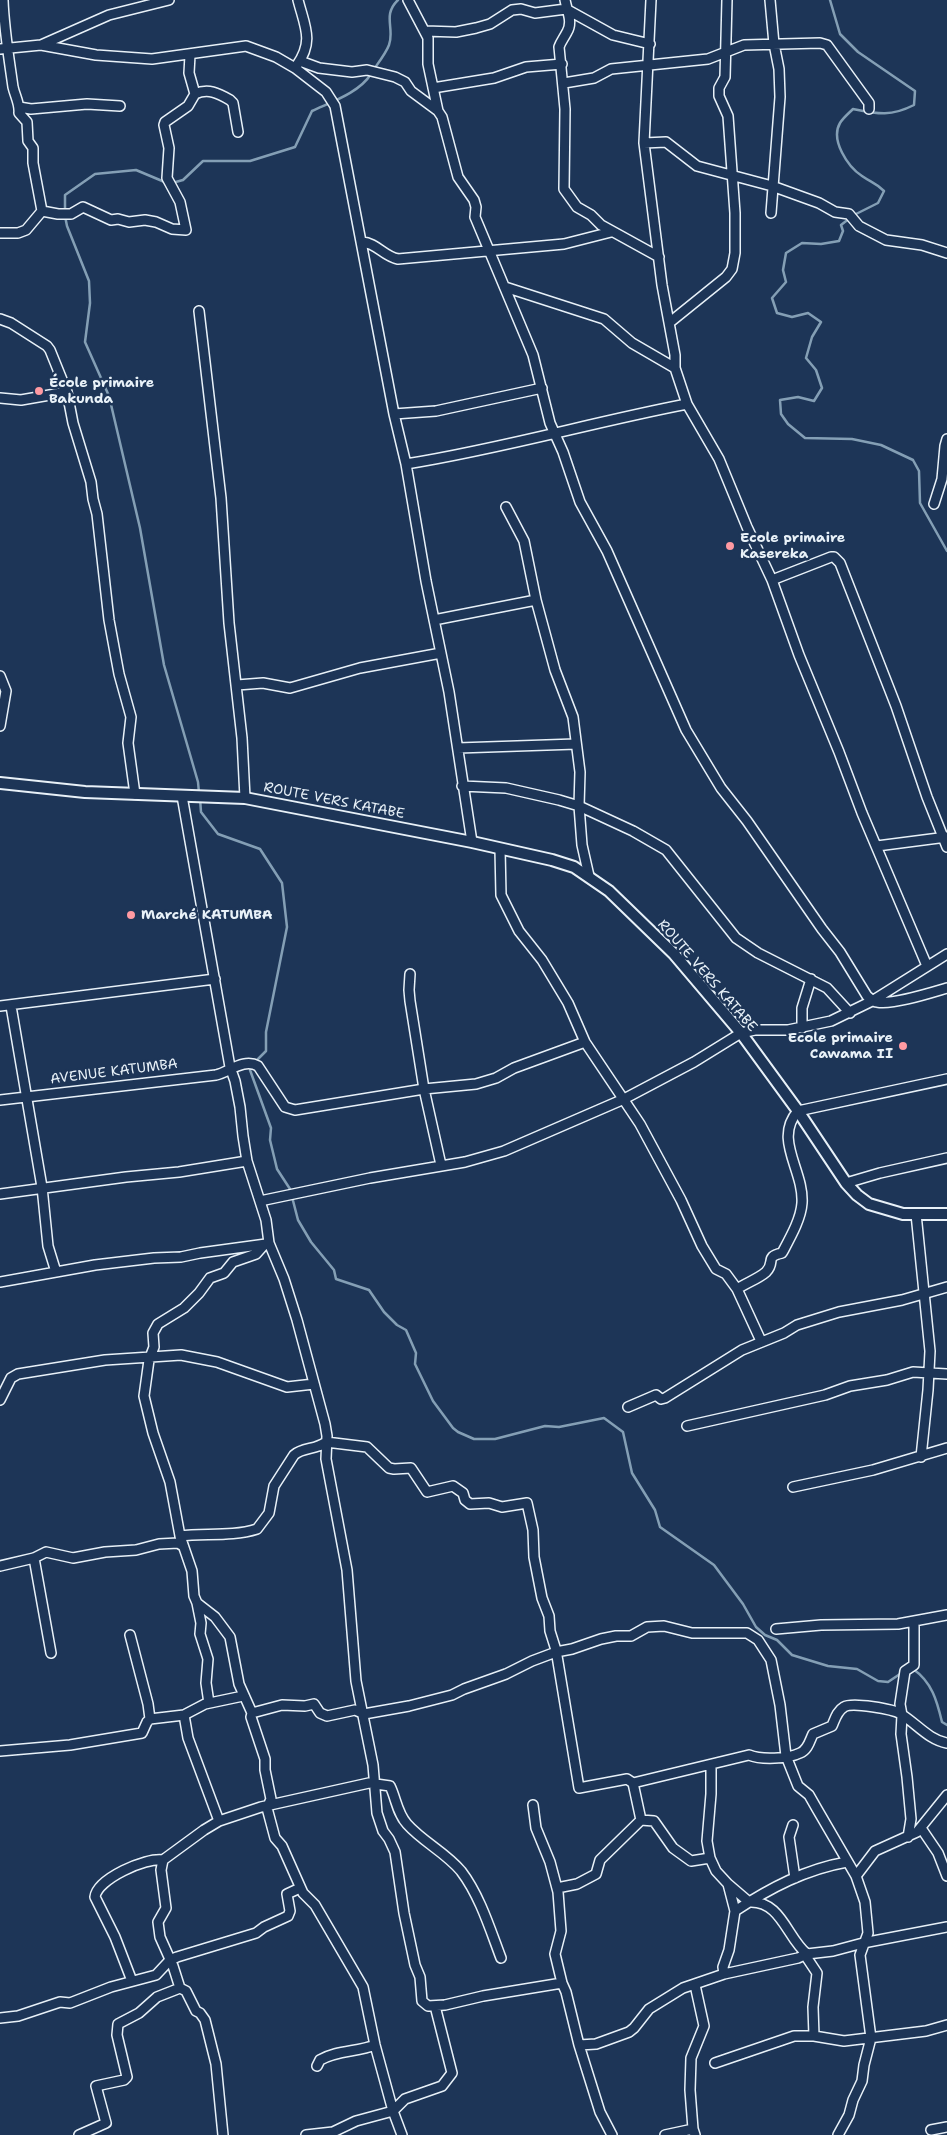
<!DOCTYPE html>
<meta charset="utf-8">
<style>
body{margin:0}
canvas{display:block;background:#1d3557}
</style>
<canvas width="947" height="2135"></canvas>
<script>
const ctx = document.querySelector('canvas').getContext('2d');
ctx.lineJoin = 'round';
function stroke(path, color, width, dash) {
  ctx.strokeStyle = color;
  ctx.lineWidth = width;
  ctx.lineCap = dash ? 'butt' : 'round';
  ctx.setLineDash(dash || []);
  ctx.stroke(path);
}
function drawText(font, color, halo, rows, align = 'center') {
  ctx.font = font + ' "Shantell Sans",sans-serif';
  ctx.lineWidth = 5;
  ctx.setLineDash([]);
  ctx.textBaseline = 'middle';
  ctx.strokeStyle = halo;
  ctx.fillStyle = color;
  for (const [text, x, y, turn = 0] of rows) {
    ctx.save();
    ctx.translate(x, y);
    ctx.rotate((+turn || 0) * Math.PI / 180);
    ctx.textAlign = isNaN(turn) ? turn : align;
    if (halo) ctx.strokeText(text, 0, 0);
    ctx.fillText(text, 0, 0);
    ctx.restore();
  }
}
const stream = new Path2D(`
 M830,0l10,34 18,18 57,39 -1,14c-24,12 -36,9 -61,4 -4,4 -10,9 -13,14 -10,17 8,44 22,53 10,7 13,6 22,15l-6,12 -24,12
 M374,69c5,-7 12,-16 15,-24 6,-16 -7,-30 9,-45
 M172,183l11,-3 20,-19h47l45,-14 17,-36c19,-9 47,-18 59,-37
 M65,211v-16l30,-21 41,-4 31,13
 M65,216l2,10 22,55 1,22 -5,39 24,54 31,132 24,137 34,117 1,11
 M850,218l-9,7 2,6 -4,10 -18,3 -19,-1 -16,10 -3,17 3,12 -14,16 5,15 15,4 16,-4 13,9 -9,15 -6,21 10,12 6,18 -8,13 -16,-4 -18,3 1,14 7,10 17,14 47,1 29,6 32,15 6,11 1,32 27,48
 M200,798l1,14 17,22 42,15 22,34 5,44 -21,105v19l-12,12 -4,7 21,58 -1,12 7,29 13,20 8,31 13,22 23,28 2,9 33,11 15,22 13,13 9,5 10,23 -1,11 18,37 20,27 5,4 16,7h21l50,-13 14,1 45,-9 19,14 9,41 23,37 5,17 54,38 29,39 13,23 9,8 12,5 15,15 36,11 29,3 21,12 10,1 15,-10
 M913,1669c19,13 24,32 29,53l5,3`);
const minor = new Path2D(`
 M3,0c1,29 6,58 10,87 2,9 7,17 6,26l8,9 1,19 5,7v15l9,48
 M408,0l20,38v26l10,47
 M565,0c2,11 8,22 2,32 -3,6 -6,9 -8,15l6,62 -1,80 13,18 14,8 10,10 58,32
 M651,0l-7,143 18,142 13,70v13l12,36 32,55 28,68 25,53 27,75 40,97 23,61 65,153
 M770,0l4,44 5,25 1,28 -9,116
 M425,31l31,1 20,-4 14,-4 22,-14 9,-1 14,4 31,-4 47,26 37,9
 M41,45l68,-30 60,-15
 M0,49l41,-4 55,10 56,4 94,-13 30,11 19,11 31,24 9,14 59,308 12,50 20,117 23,111 23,150
 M300,61l19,7 33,4 15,-2 28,7 10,5 6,9 27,20 4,6 16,60 16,23 2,7 -1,10 58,138 17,68 13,29 17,50 27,49 79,179 35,58 26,33 75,108 18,23 27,44c4,3 6,6 10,6 16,3 53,-9 70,-14
 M297,65c17,-24 8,-38 1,-65
 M564,83l30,-5 17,-9 97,-10 36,-14 76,-2 7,2 42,58v6
 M433,88l61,-10 32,-11 36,-3
 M195,94c13,-6 23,-1 35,6l3,3 5,29
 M19,107l12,2 56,-5 33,2
 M644,143l22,-1 31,24 75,20 47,17 16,9 14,2 10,12 27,14 36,5 25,8
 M0,233h18l8,-3 16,-19 16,3h13l12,-7 28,13 7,-1 11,3 16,-2 11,2 16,7 14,1 -6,-28 -13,-24 2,-30 -5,-23 1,-3 23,-16 7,-12 -6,-21 1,-18
 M362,242c15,1 21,14 36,17l166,-15 47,-12
 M505,287l99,32 28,24 43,25
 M199,311l22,187 8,125 13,115 3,60
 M0,319l11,4 36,23 3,4 17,42 6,31 18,59 2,17 4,15 12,106 10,54 12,43 -3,26 7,51
 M669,323l57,-46 6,-8 3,-16v-40l-7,-97 -9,-20v-8l6,-11 2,-77
 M0,398l21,2 46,-8
 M394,414l42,-3 106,-23
 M406,464c95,-15 187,-42 281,-60
 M934,504l8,-25 3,-33 2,-7
 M506,507l18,34 12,59 19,70 18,47 7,55 -1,34 3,39 7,31
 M772,580l59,-23h3l6,6 56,143 31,91 20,50
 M434,620l102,-20
 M0,676l6,15 -6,35
 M237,685l26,-2 27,5 70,-20 81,-15
 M458,748l118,-4
 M462,786l44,2 53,12 20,6 54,25 33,19 70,88 22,15 69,35 23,25
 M182,796l48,271 5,14 5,26 3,29 4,25 19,59 3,23 15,36 13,41 28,104 2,12 -1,23 21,111 9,111 17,84 4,48 6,18 6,8 6,13 9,61 11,52 5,12 2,24 6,5 17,-1 38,-9 79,-13 4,9 13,53 21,67 12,23
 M877,846l70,-9
 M500,849l1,46 18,36 23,29 26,43 17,39 55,82 41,76 21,46 14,23 10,5 11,15 24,52
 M410,974l-1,16 1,11 14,88 17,76
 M0,1006l215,-27
 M11,1006l31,181 6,59 8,26
 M802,1028v-20l9,-29
 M0,1100l216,-25c13,-3 28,-17 42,-9l27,41 10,3 129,-21 52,-5 20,-6 18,-10 71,-26
 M846,1183l34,-10 67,-15
 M0,1194l126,-17 53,-5 68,-11
 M260,1201l110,-23 95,-16 39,-11 120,-52 70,-37 47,-29 14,-3h33l43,-9 41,-20 75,-47
 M916,1214l14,137 -2,39 -7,67
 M264,1245l-8,9 -23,8 -9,11 -14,5 -11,15 -15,15 -26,16 -5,9 1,14 -5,13 -5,36 9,37 17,49 10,54 12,35 2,25 3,7 18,14 15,20 9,47 13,29 -1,4 14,42v11l6,29 -4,9 8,30 7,8 21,47 12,12 48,82 12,58 18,66 9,24
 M0,1282l95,-17 59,-7 27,-1 19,-4 66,-9
 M737,1289c9,-6 21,-10 29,-17 10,-10 -2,-15 16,-19 8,-15 19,-34 20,-50 2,-33 -29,-64 -4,-92l149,-32
 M0,1400l11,-22 7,-4 87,-14 76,-5 36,7 70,25 27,-3
 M628,1407l28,-12 5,4 4,-1 77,-48 42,-17 13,-8 42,-13 63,-12 45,-13
 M687,1426l138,-31 25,-9 37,-6 26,-8 34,2
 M793,1487l80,-17 74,-22
 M180,1536c25,-3 52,1 77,-7l12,-16 5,-27 20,-31c9,-8 22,-5 32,-13l41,5 22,21 5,1 17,-1 16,24 26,-6 10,7 2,7 5,4 19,-1 13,4 25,-4 6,27 1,27 8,41 7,18 1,15 6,19 23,138 48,-9 6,4 116,-28c12,5 39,4 51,-2 8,-3 10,-13 13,-19l19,-8c3,-7 5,-15 12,-19 8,-5 49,2 57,7 16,10 28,26 46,29
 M34,1558l17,95
 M0,1566l34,-8 12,-6 27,6 32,-6 31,-2 23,-6 19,-1 5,3
 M197,1603l4,20 -1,11 8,25 -2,24 3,20
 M776,1629l45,-4 77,-1 49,-9
 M130,1635l18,69 2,15
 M252,1713l30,-8 23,1 9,-2 6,9 7,3 28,-6 9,4 45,-8 43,-11 12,-6 42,-15 26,-13 24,-9 16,-3 29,-10 15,-3h15l16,-9 17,-1 28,7h55l11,7 13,20 9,45 6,51 12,30 11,9 8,14 39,67 9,26 3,31 -8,22 11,83 -7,27 -2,16 -9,19 -4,15 -11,20
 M184,1715l4,23 31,83
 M0,1751l70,-6 72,-12 5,-11 3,-3 34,-4 21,-11 38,-8
 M711,1765v29l-4,47 3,17 6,13 12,13 7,27 -6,39 -6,17 1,7
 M533,1805l3,23 14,34 8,30 3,39 -6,23 7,29
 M641,1820l13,1 19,27 18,13 19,-3
 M793,1825l-4,12 6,41
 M921,1828l17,25 9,23
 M908,1837l3,-18 -4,-42 -6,-43 1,-19 -2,-11 5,-33 9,-6v-44
 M163,1860l-2,10 5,38 -8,14 2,15 13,29 7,22 6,3 10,20 4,2 5,7 11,44 7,71
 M856,1876l19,-25 42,-19 30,-37
 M728,1884l21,18c32,-2 38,36 58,52
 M557,1888l20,-4 19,-10 4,-14 41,-40 -8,-37
 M735,1911c35,-23 71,-42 112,-49
 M805,1955l12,18 -4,34 1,29
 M132,1981l-17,-44 -20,-40c2,-18 51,-40 68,-37l41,-30 15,-9 42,-14 108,-24 21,3c6,12 7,27 17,38 16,18 38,28 54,47 19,25 29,58 40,87
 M0,2018l18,-2 42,-14 10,1 41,-16 45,-12 14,-15 7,-3 79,-24 8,-6 24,-11 2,-5 -3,-17 13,-6
 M579,2045l17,-1 33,-12 5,-4 15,-19 34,-21 41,-14 74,-16 9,-4 26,-3 30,-8 84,-16
 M715,2063l79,-27h20l30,5 82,-10 21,-6
 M317,2066l3,-6c17,-10 38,-8 55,-15
 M931,2130l16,-3
 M79,2135l27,-12 -10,-37 28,-6 3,-3 -10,-42 1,-11 21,-11 18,-16 23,-9
 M306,2135l27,-3 23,-11 37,-10 12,-12 37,-13 10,-13 -17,-67
 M665,2135l28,-6
 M695,2135l-2,-6 -3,-39 1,-32 13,-32 -9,-41`);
const tertiary = new Path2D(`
 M0,783l85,9 160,6 227,44 80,18 22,7 35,24 65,63 67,79 57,78 48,72 11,12 12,9 34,10h44`);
const markers = [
 [39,391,5,"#ff9aa2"],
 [730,546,5,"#ff9aa2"],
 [131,915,5,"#ff9aa2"],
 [903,1046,5,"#ff9aa2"]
];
const poiNames = [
 ["École primaire",49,383],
 ["Bakunda",49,399],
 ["Ecole primaire",740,538],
 ["Kasereka",740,554],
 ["Marché KATUMBA",141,915],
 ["Ecole primaire",893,1038,"right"],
 ["Cawama II",893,1054,"right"]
];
const streetNames = [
 ["ROUTE VERS KATABE",334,801,11],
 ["ROUTE VERS KATABE",707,976,49],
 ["AVENUE KATUMBA",114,1072,-7]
];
stroke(stream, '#849fb5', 2.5);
stroke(minor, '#e8f1f8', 12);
stroke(tertiary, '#e8f1f8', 14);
stroke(minor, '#1d3557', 9);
stroke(tertiary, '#1d3557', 10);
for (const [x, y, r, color] of markers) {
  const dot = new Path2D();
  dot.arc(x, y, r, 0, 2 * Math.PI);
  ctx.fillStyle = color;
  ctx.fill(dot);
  stroke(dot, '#1d3557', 2);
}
drawText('bold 14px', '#e8f1f8', '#1d3557', poiNames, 'left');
drawText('14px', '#e8f1f8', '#1d3557', streetNames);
</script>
